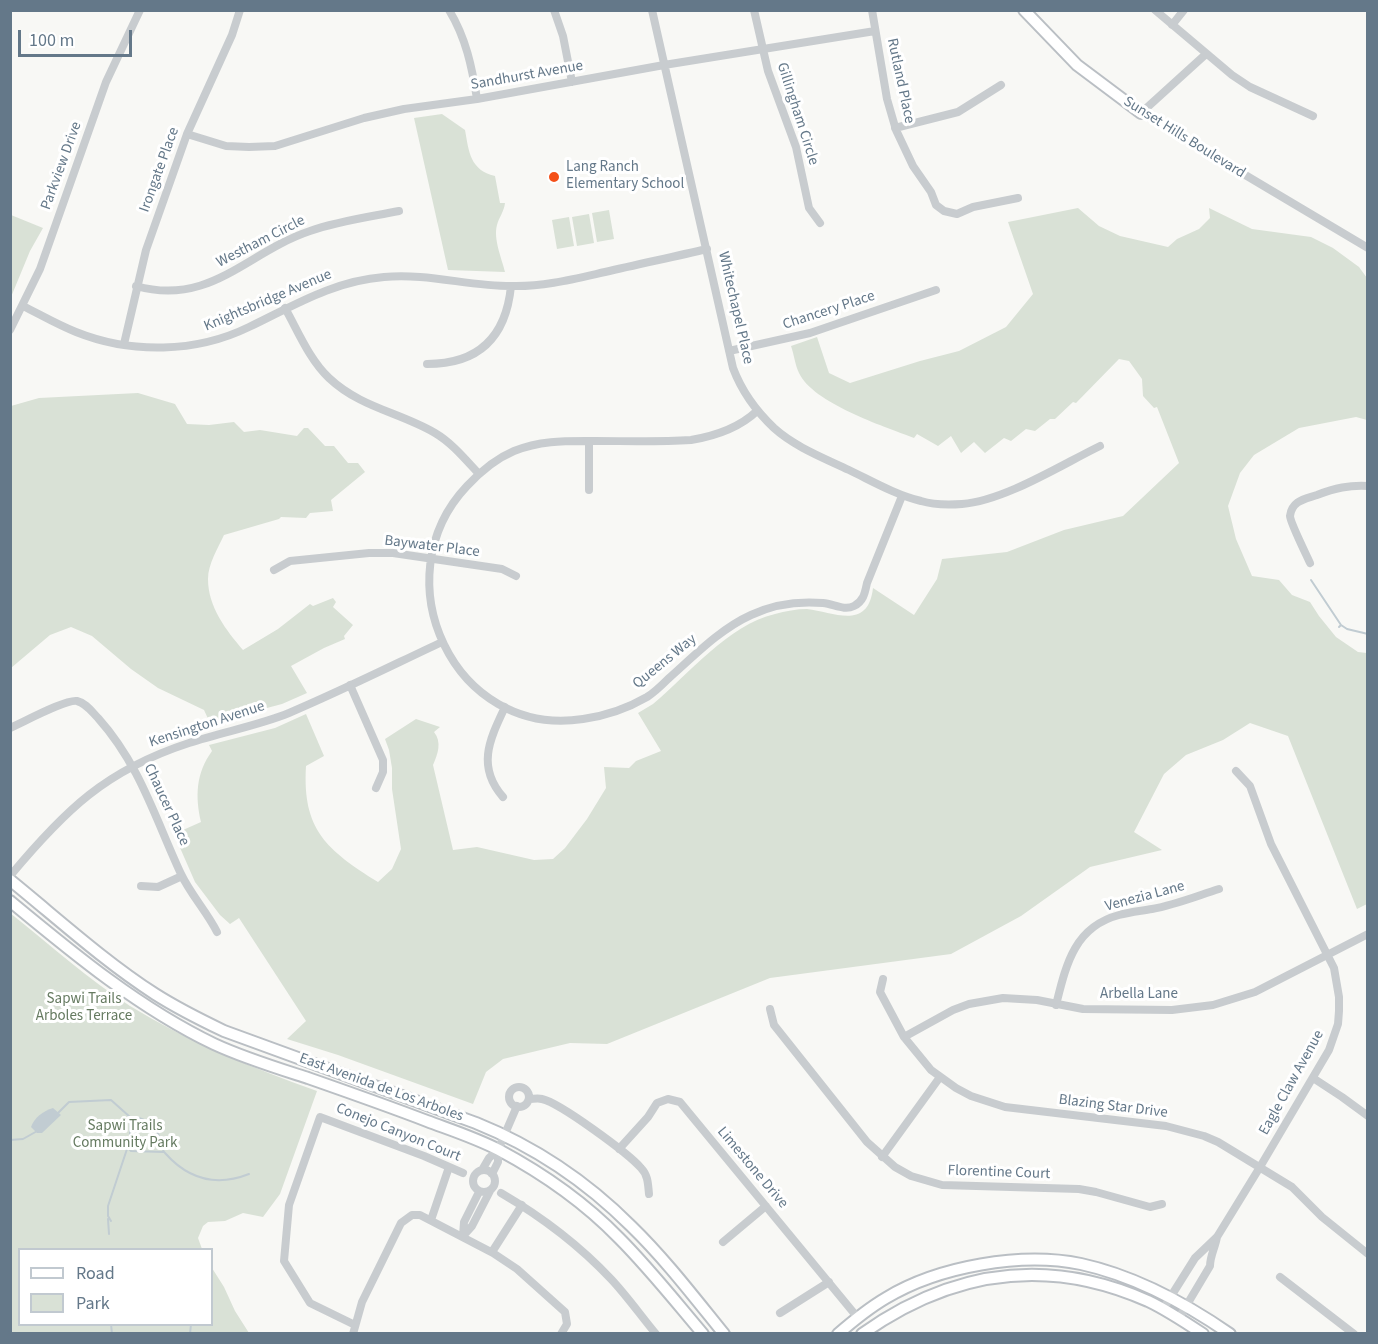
<!DOCTYPE html>
<style>
body{margin:0}
#map{position:relative;width:1378px;height:1344px;overflow:hidden;background:#f8f8f5;font-family:"Source Sans 3",sans-serif}
canvas{display:block}
.frame{position:absolute;inset:0;border:12px solid #647889;pointer-events:none}
.legend{position:absolute;left:18px;top:1248px;width:195px;height:78px;box-sizing:border-box;background:#fff;border:2px solid #c1c9d0;margin:0;padding:8px 10px;list-style:none;font-size:18px;color:#647889}
.legend li{display:flex;align-items:center;gap:12px;height:30px}
.legend b{width:30px;border:2px solid #c1c9d0}
.scale{position:absolute;left:18px;top:30px;width:114px;height:27px;box-sizing:border-box;border:3px solid #647889;border-top:0;padding-left:8px;font-size:18px;line-height:21px;white-space:nowrap;color:#647889;-webkit-text-stroke:4px #fff;paint-order:stroke}
</style>
<div id="map">
<canvas width="1378" height="1344"></canvas>
<div class="frame"></div>
<ul class="legend">
<li><b style="height:8px;background:#fff"></b>Road</li>
<li><b style="height:16px;background:#d9e1d6"></b>Park</li>
</ul>
<div class="scale">100 m</div>
</div>
<script>
const ctx = document.querySelector('canvas').getContext('2d');
ctx.lineJoin = 'round';
function fill(path, color) {
  ctx.fillStyle = color;
  ctx.fill(path, 'evenodd');
}
function stroke(path, color, width, dash) {
  ctx.strokeStyle = color;
  ctx.lineWidth = width;
  ctx.lineCap = dash ? 'butt' : 'round';
  ctx.setLineDash(dash || []);
  ctx.stroke(path);
}
function drawText(font, color, halo, rows, align = 'center') {
  ctx.font = font + ' "Source Sans 3",sans-serif';
  ctx.lineWidth = 6;
  ctx.setLineDash([]);
  ctx.textBaseline = 'middle';
  ctx.strokeStyle = halo;
  ctx.fillStyle = color;
  for (const [text, x, y, turn = 0] of rows) {
    ctx.save();
    ctx.translate(x, y);
    ctx.rotate((+turn || 0) * Math.PI / 180);
    ctx.textAlign = isNaN(turn) ? turn : align;
    if (halo) ctx.strokeText(text, 0, 0);
    ctx.fillText(text, 0, 0);
    ctx.restore();
  }
}
const green = new Path2D(`
 M442,114l23,16c4,22 5,40 30,46l5,27h5c-1,9 -6,14 -8,22 -4,14 5,34 8,47l-57,-2 -34,-152z
 M1078,208l21,18 21,10 48,11 9,-8 22,-10 11,-11 -1,-10 43,21 59,8 22,11 26,19 8,11v142l-11,-3 -57,11 -45,27 -14,18 -12,33 8,33 16,37 27,4 13,15 18,7 9,14 17,21 22,15 9,1v251l-10,5 -69,-173 -38,-13 -27,17 -37,15 -22,19 -30,58 28,18 -72,17 -69,49 -70,38 -181,24 -163,66 -37,-1 -67,16 -17,13 -13,32 -135,-49 -51,-16 19,-18 -67,-103 -9,6 -10,-9 -25,-33 -21,-48 27,-12c-6,-26 -5,-49 11,-71l-3,-6 66,-17 31,-14 18,42 -18,10c-4,64 21,84 72,116l14,-13 9,-20 -9,-60v-21l-3,-18 -4,-11 31,-20 24,8 -6,5c8,10 4,22 -1,33l20,85 24,-3 57,13 19,-1 12,-11 22,-29 19,-31 -2,-21 25,1 7,-7 25,-10 -23,-38 15,-9c36,-30 75,-79 122,-90 10,-3 22,-5 32,-5 27,3 61,22 66,-21l41,27 23,-36 5,-20 65,-7 57,-22 59,-14 56,-53 -22,-56 -3,1 -11,-12 -1,-17 -13,-18 -10,-2 -43,44 -3,-1 -18,17h-5l-15,12 -9,-2 -15,12 -7,-3 -19,15 -11,-11 -13,11 -10,-17 -13,10 -21,-12 -3,4c-31,-12 -101,-35 -115,-65 -4,-8 -5,-19 -8,-27l26,-9 12,36 21,10 70,-22 39,-10 47,-24 27,-33 -25,-72z
 M609,210l5,29 -17,3 -5,-29z
 M589,214l5,29 -17,3 -5,-29z
 M11,215l32,13 -13,23 -19,46z
 M569,217l5,29 -17,3 -5,-29z
 M138,393l37,11 12,20 22,1 25,-3 10,10 16,-2 37,6 7,-8h4l17,18h9l14,17h10l7,9 -34,28 2,11 -23,2 -4,5 -25,-1 -2,2 -55,16c-6,13 -16,29 -16,44 0,28 18,51 35,71l35,-21 32,-25 3,2 20,-8 3,4 -3,5 20,18 -9,11 1,3 -21,9 -33,18 16,27 -25,11 -72,19 -6,-13 -46,-22 -27,-19 -39,-33 -21,-9 -21,8 -39,33v-262l28,-8z
 M10,913c39,31 78,66 120,93 59,36 122,62 187,85l-37,103 -17,23 -20,-4 -18,8 -17,1 -5,4 -5,12 4,11 -182,1v74h192v-56l12,19 11,24 14,22h-238z`);
const water = new Path2D(`
 M53,1108l8,7 -19,18h-5l-6,-6c3,-9 12,-16 22,-19z`);
const stream = new Path2D(`
 M1311,580l30,45
 M1339,627l2,-2 6,4 21,5
 M56,1115l13,-13 42,-2 19,17v23l-22,66v10l3,5
 M130,1117c12,-1 24,7 29,19 2,5 2,13 6,17 23,26 51,34 84,21
 M10,1140l13,-1 16,-9
 M127,1147l4,4 32,1
 M108,1219l1,15
 M111,1324l1,10
 M190,1334l1,-10`);
const street = new Path2D(`
 M449,10c17,28 23,57 28,89
 M554,10l9,26 9,46
 M652,10l81,358c9,24 22,42 41,60 21,19 50,30 75,42 23,11 47,25 72,31 13,4 27,4 41,3 42,-3 99,-39 138,-58
 M754,10l14,61 28,76 13,61 11,15
 M872,10l15,89 9,31 17,36 18,26 5,13 8,6 13,3 16,-7 45,-9
 M1155,10l77,65 18,12 63,29
 M1172,25l12,-15
 M1206,54l-65,59 227,135
 M895,128l63,-16 43,-27
 M187,134l39,12 23,1 26,-1 89,-28 40,-9 73,-10 187,-34 211,-34
 M136,286c74,21 111,-34 174,-55 28,-10 59,-14 89,-20
 M23,306c18,9 35,19 53,26 55,22 120,21 173,-5 44,-21 84,-46 135,-50 43,-4 84,9 127,9 32,1 63,-7 94,-14 34,-8 68,-15 102,-23
 M285,308c13,23 24,51 44,70 32,30 70,34 106,55 17,10 30,26 44,41
 M10,330l30,-61 66,-187 34,-72
 M124,344l22,-94 41,-116 45,-99 8,-25
 M729,351l81,-18 126,-43
 M427,364c52,0 79,-27 84,-78
 M757,411c-18,17 -42,25 -66,29 -32,2 -64,1 -96,1 -29,0 -54,-1 -81,10 -19,8 -34,21 -47,35 -87,92 -13,253 116,233 22,-3 45,-11 64,-22 8,-5 15,-12 21,-18 26,-23 52,-50 83,-64 23,-11 48,-14 72,-12 11,1 21,8 31,3 10,-5 11,-14 13,-23l35,-87
 M589,490v-49
 M1310,563c-4,-9 -20,-41 -20,-47 2,-16 16,-17 27,-21 18,-7 32,-10 51,-9
 M274,570l16,-9 79,-8h24l109,16 14,7
 M350,685l33,75v12l-7,16
 M10,728c14,-6 56,-29 67,-27 9,2 15,11 21,17 42,47 57,100 83,156 10,21 26,38 36,58
 M503,797c-27,-31 -13,-58 2,-90
 M10,876c55,-66 96,-106 179,-133 33,-11 68,-17 100,-30 52,-22 102,-47 153,-71
 M141,886l17,1 24,-11
 M883,979l-3,13 24,45 27,33 25,18 15,8 34,11 161,19 38,10 14,6 74,45 30,30 46,37
 M1056,1005c10,-40 18,-78 63,-90 11,-3 22,-4 33,-6 23,-4 45,-13 67,-20
 M770,1009l4,16 93,117 28,25 16,9 31,9 137,4 17,3 54,15 12,-3
 M904,1037l49,-27 16,-6 34,-6 34,2 46,9 89,1 41,-5 42,-13 113,-58
 M1313,1078l29,19 26,19
 M509 1097a10 10 0 1 1 20 0a10 10 0 1 1-20 0Z
 M529,1099c4,0 9,-1 13,0 18,4 86,54 99,69 7,7 7,16 8,26
 M619,1149l29,-32 9,-14 11,-4 12,3 178,216
 M882,1157l58,-80
 M473 1181a11 11 0 1 1 22 0a11 11 0 1 1-22 0Z
 M482,1170l7,-12 9,-8 19,-44
 M492,1174l6,-12v-12
 M501,1193c41,24 78,52 110,86 16,17 30,37 45,55
 M431,1220l18,-53
 M463,1236l9,-10 18,-35
 M463,1236l1,-14 15,-30
 M723,1242l43,-36
 M492,1252l30,-47
 M1280,1277l74,57
 M1163,1309l32,-51 22,-21 43,-70 69,-117 9,-26 1,-13v-14l-5,-29 -63,-124 -21,-58 -14,-15
 M780,1313l49,-31
 M1179,1318l31,-52c0,-10 5,-18 7,-29
 M355,1325l-45,-22 -26,-42 5,-56 31,-88 104,39 39,17
 M353,1334l9,-32 39,-79 11,-8h8l73,38 24,16 48,43 2,12 -6,10`);
const secondary = new Path2D(`
 M1024,10l53,55 64,48
 M10,880c48,39 94,81 145,114 22,14 46,26 69,37l252,92c57,23 111,59 155,103 34,33 63,71 93,108
 M10,901c64,53 129,107 204,143 30,14 63,24 94,34 40,14 80,28 119,43 24,9 49,17 72,29 43,23 86,53 120,88 30,30 56,63 84,96
 M838,1334c15,-13 31,-26 48,-36 53,-32 135,-46 195,-34 55,12 104,39 149,70
 M862,1334c89,-63 185,-78 286,-33 19,9 37,21 55,33`);
const markers = [
 [554,177,6,"#f45019"]
];
const streetNames = [
 ["Sandhurst Avenue",527,76,-10],
 ["Rutland Place",900,81,78],
 ["Gillingham Circle",797,114,72],
 ["Sunset Hills Boulevard",1184,138,32],
 ["Parkview Drive",62,166,-70],
 ["Irongate Place",160,170,-70],
 ["Westham Circle",261,242,-27],
 ["Knightsbridge Avenue",268,301,-23],
 ["Whitechapel Place",735,308,77],
 ["Chancery Place",829,311,-18],
 ["Baywater Place",432,547,7],
 ["Queens Way",665,662,-39],
 ["Kensington Avenue",207,725,-18],
 ["Chaucer Place",166,805,65],
 ["Venezia Lane",1145,897,-15],
 ["Arbella Lane",1139,995],
 ["Eagle Claw Avenue",1292,1083,-61],
 ["East Avenida de Los Arboles",381,1088,20],
 ["Blazing Star Drive",1113,1107,7],
 ["Conejo Canyon Court",398,1133,22],
 ["Limestone Drive",752,1168,50],
 ["Florentine Court",999,1173,2]
];
const poiNames = [
 ["Lang Ranch",566,168],
 ["Elementary School",566,185]
];
const parkNames = [
 ["Sapwi Trails",84,1000],
 ["Arboles Terrace",84,1017],
 ["Sapwi Trails",125,1127],
 ["Community Park",125,1144]
];
fill(green, '#d9e1d6');
fill(water, '#c1ccd2');
stroke(stream, '#c1ccd2', 2);
stroke(secondary, '#babfc4', 14);
stroke(street, '#c8cccf', 8);
stroke(secondary, '#fff', 10);
for (const [x, y, r, color] of markers) {
  const dot = new Path2D();
  dot.arc(x, y, r, 0, 2 * Math.PI);
  ctx.fillStyle = color;
  ctx.fill(dot);
  stroke(dot, '#fff', 2);
}
drawText('15px', '#647889', '#fff', streetNames);
drawText('15px', '#647889', '#fff', poiNames, 'left');
drawText('15px', '#657a60', '#fff', parkNames);
</script>
